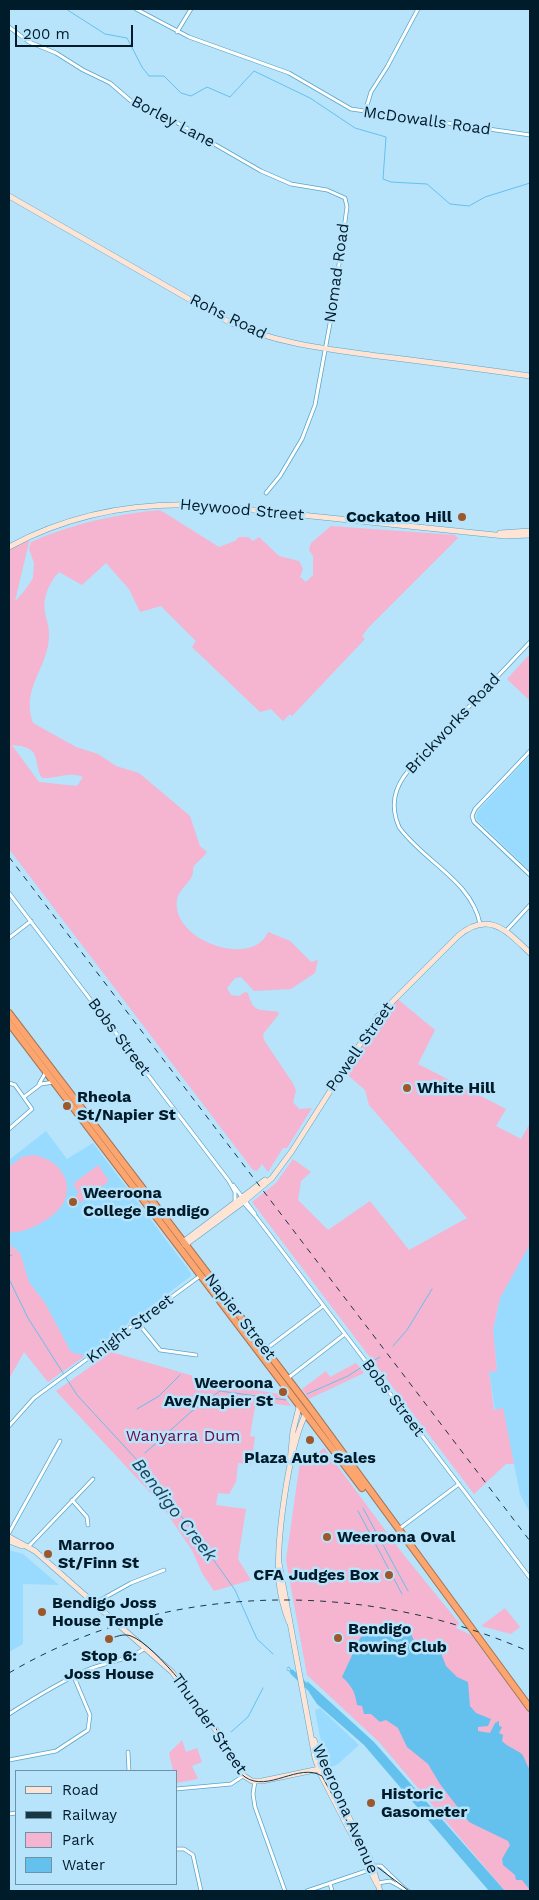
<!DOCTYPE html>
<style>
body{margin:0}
#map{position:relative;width:539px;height:1900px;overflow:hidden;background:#b7e3fb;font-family:"Work Sans",sans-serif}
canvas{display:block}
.frame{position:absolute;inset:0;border:10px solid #001b29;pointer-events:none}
.legend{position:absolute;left:15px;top:1770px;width:162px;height:115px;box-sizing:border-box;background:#b7e3fb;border:1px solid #6e93a7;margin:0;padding:6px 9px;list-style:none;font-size:15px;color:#001b29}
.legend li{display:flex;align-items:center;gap:10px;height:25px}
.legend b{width:25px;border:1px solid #6e93a7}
.scale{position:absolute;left:15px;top:25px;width:118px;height:22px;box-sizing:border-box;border:2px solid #001b29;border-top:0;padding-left:6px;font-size:15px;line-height:18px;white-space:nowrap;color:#001b29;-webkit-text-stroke:4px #b7e3fb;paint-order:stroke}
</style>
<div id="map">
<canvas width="539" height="1900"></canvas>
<div class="frame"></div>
<ul class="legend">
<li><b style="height:6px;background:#fee4d4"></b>Road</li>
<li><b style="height:6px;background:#193645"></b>Railway</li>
<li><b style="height:14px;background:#f5b4d0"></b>Park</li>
<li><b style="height:14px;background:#64c1ee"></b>Water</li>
</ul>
<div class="scale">200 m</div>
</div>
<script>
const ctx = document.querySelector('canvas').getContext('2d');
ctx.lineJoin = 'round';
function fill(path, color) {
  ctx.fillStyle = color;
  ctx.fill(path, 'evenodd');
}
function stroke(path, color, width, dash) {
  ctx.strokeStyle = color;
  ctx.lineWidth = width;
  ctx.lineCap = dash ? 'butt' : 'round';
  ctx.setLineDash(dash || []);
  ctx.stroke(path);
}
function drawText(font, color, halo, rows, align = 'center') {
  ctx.font = font + ' "Work Sans",sans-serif';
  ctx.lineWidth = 5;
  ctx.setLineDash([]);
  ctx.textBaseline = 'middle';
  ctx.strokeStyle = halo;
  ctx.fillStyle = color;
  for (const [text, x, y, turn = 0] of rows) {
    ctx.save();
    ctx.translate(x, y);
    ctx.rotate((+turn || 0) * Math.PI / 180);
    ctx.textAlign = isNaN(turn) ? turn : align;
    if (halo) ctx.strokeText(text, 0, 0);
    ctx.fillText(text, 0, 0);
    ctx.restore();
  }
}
const built = new Path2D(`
 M530,755v116l-54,-52 1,-7z
 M46,1131l21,28 26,-16 98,130v3l-106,80 -14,-3 -26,-50 -16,-21 -9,-29 -11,-9v-84z
 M530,1244v269l-10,-19 -17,-85 -8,1 -6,-38 8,-1 -4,-41 7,-32z
 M9,1550l14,4 36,31 -36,-1v60l-14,8z
 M320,1708l39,37 -21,19 -8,4 -5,-11 -6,-25 -4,-22z`);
const green = new Path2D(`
 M160,510l59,37 16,-6 4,-4h9l5,4 6,-4 20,19 20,5 4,8 -3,8 6,5 7,-7v-19l-4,-6 2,-7 20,-17 124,9 3,3 -89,89 -7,9 3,3 -73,77 -2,-2 -7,7 -12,-12 -11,3 -68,-65 4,-6 -35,-35 -21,6 -11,-23 -23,-26 -24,22 -23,-13c-7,8 -12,16 -14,27 -3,13 4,22 4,34 1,34 -29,54 -16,90l43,24 22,7 18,12 23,7 51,43 10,30 7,6c-3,5 -9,9 -13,14 -2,3 0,7 -2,10 -4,8 -13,14 -15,23 -7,42 76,70 91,33l22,9 21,21 7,-2 -3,13 -24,16 -37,2 -13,-14 -6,1 -8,10 4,7 8,1 6,-4 3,1c6,22 11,15 30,19l1,2 -16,20 1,6 30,45 2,6 -3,11 6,7 13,-1 -25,40h-4l-15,24 -6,-8 -5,7 -4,-1 -244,-321v-303l21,-8 -15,63c4,-3 15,-17 18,-23l1,-15 -5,-14 2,-7c41,-18 84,-28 129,-32zM12,745c32,2 20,17 30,33 14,1 27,-7 41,-1l-6,9 -38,-4z
 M530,654v47l-23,-22z
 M395,997l40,33 -17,34 88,45 -10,17 25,13 9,-16v121l-30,54 -3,13 -4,19 4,41 -8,1 5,38 9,-2 11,56h-8l-32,30 -222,-292 24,-19 17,-24 18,13 -10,9 -3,19 30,30 42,-29 39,49 58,-32 -98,-113 -4,-15 -23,-20 36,-54z
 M33,1155c22,3 42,23 31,47 -7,15 -39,33 -55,30v-65l13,-10z
 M98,1165l11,16 -29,22 -5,-7 4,-3 -6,-9z
 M9,1244l11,9 9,29 16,21 26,49 14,4 -37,26 -24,-30 -15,27z
 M111,1352l117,34 7,-6 6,7 42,8 8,11 -35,-5 -6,35 5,1 -4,28 -13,-2 -2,19 -7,12 -11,-1 -2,12 30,4 -8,50 13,21 -37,11 -12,-18 -10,-23 -33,-48 -103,-111z
 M356,1363l8,10 -55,26 -7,-10 24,-18 4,6z
 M324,1448l79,106 56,69 -3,5 15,7 59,79v177h-25l-126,-149 -72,-67 -21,-115 15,-105 12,2z
 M505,1608l15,19 -9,7 -30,-8z
 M182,1740l4,12 11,-4 5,14 -10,4 6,13 -22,4v-12h-3l-4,-18z`);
const water = new Path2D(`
 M397,1630l14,4 6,13 10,-2 14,8 5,13 11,11 11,5 2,24 6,7 15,6 -3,7 -10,1v4l12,2 5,-10 4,-2v5l3,1 -3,6 4,2 -1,6c6,6 11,7 17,11 6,3 6,11 11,18v120l-8,-10h-6l-1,-5 -12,-10 -1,-6 8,-14 -2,-4 -39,-19 -29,-38 -12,-20 -21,-17 -9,-19 -12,-8 -6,2 -9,-8h-7l-2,-8 -5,-1c-2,-13 -5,-19 -15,-28l18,-39 4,-3 17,1z
 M307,1681l67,61 131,149h-16l-125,-146 -47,-41 -8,-12z`);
const stream = new Path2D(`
 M66,9l39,25 22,4 15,29 7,9h15l17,17 10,3 16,-9 23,10 24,-26 56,27 45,30 31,9 -3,42 8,3 36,2 23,20 19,2 16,-9 45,-14
 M9,1256l3,-1
 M9,1279l19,39 49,77 60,65 56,71 42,59 22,49 16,15
 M393,1346l14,-16 25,-41
 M371,1362l9,-5
 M307,1394l41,-18 17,-11
 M137,1409l22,-13 21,-21
 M145,1453l47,-42 28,-20 66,9
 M363,1508l45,83
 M358,1511l44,83
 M287,1668l2,-1 3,5
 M287,1670l5,2
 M231,1732l17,-15 15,-29`);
const canal = new Path2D(`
 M292,1672l20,19`);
const street = new Path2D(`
 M136,9l53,28 100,36 62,36 179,26
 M9,27l20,15 27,11 27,17 27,13 21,18 31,13 99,57 30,13 36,6 18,8 2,9 -14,100 -18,98 -13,34 -22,37 -14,17
 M177,32l14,-23
 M365,112l6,-20 16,-25 31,-58
 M530,751l-55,58 -3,7 2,6 56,53
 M9,893l220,288 6,11v9
 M480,924c-8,-43 -57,-63 -81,-97 -9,-21 -5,-40 10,-57l121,-128
 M506,931l24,-26
 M9,938l22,-17
 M9,1083l6,2 17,24 -23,20
 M39,1084l7,-12
 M24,1097l17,-13 13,-2
 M233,1185l22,29
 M242,1201l15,17 273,360
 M138,1323l22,27 36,5
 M266,1349l57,-43
 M288,1378l57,-44
 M9,1426l25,-28 166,-122
 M72,1500l15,17 1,8
 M399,1529l60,-45
 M9,1533l51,-92
 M29,1546l64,-67
 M95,1603l36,-20 33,-13
 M9,1714c25,-16 51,-32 78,-44 18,-8 42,-9 58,-22
 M128,1752l1,19
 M9,1760l47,-9 32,-21 2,-15 -16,-38
 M255,1781l-2,13 2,13 30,84
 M176,1789l55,-5 12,-8
 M9,1814l7,-1
 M176,1849h8l9,6 8,36
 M373,1866h8l25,24
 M330,1883l2,8
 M378,1883l12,-2 18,10
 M307,1891l62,-21`);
const secondary = new Path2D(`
 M9,196l220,126c48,22 98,27 149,34 51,6 102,13 152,20
 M500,533l30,-2
 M9,547c63,-34 134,-46 205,-41l291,30 25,-1
 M183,1242l82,-62
 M185,1245l61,-45 26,-22 20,-27 86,-135 80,-80c31,-26 49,-5 72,17
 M290,1462l3,-31 6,-24
 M9,1537l26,14 137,121 46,61 26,43 8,5h10l62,-13
 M9,1541l13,5
 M279,1563l36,195 6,17 56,109
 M289,1622c-5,-13 -9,-27 -10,-41 -3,-40 9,-130 26,-166
 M314,1740l12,32 44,87 10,32`);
const highway = new Path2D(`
 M9,1013l298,391 223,304
 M9,1023l353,465`);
const tram = new Path2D(`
 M109,1639c7,-2 14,-6 22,-3 26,10 76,77 91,102 7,12 11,31 23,39 23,16 54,-15 77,-1l46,84 41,31`);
const rail = new Path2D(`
 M9,857l521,684
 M9,1673c157,-93 356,-94 521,-21`);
const markers = [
 [462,517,5,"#9c582b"],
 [407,1088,5,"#9c582b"],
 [67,1106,5,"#9c582b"],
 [73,1202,5,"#9c582b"],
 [283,1392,5,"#9c582b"],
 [310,1440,5,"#9c582b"],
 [327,1537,5,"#9c582b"],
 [48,1554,5,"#9c582b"],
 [389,1575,5,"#9c582b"],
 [42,1612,5,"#9c582b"],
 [338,1638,5,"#9c582b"],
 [109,1639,5,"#9c582b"],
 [371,1803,5,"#9c582b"]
];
const streetNames = [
 ["McDowalls Road",427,121,8],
 ["Borley Lane",173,122,28],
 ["Nomad Road",337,273,-82],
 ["Rohs Road",228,317,26],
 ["Heywood Street",242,510,5],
 ["Brickworks Road",453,724,-47],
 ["Bobs Street",119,1037,53],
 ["Powell Street",360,1047,-55],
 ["Napier Street",240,1317,52],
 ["Knight Street",130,1329,-37],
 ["Bobs Street",393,1398,53],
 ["Thunder Street",209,1724,55],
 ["Weeroona Avenue",345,1809,66]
];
const poiNames = [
 ["Cockatoo Hill",452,517,"right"],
 ["White Hill",417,1088],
 ["Rheola",77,1097],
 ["St/Napier St",77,1115],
 ["Weeroona",83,1193],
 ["College Bendigo",83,1211],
 ["Weeroona",273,1383,"right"],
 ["Ave/Napier St",273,1401,"right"],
 ["Plaza Auto Sales",310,1458,"center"],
 ["Weeroona Oval",337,1537],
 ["Marroo",58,1545],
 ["St/Finn St",58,1563],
 ["CFA Judges Box",379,1575,"right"],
 ["Bendigo Joss",52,1603],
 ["House Temple",52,1621],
 ["Bendigo",348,1629],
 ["Rowing Club",348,1647],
 ["Stop 6:",109,1656,"center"],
 ["Joss House",109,1674,"center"],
 ["Historic",381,1794],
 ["Gasometer",381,1812]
];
const parkNames = [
 ["Wanyarra Dum",183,1436]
];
const waterNames = [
 ["Bendigo Creek",174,1510,52]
];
fill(built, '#98dbfe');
fill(green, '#f5b4d0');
fill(water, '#64c1ee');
stroke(stream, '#64c1ee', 1);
stroke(canal, '#64c1ee', 4.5);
stroke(street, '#58a5ca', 4.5);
stroke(secondary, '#58a5ca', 6);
stroke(highway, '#a47556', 8);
stroke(street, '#fff', 3);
stroke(secondary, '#fee4d4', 5);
stroke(highway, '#fca56f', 6);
stroke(tram, '#193645', 1);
stroke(rail, '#193645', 1, [6, 6]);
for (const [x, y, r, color] of markers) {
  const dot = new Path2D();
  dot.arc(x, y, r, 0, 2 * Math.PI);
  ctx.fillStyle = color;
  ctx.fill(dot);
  stroke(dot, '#b7e3fb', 2);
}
drawText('16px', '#001b29', '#b7e3fb', streetNames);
drawText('bold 16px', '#001b29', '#b7e3fb', poiNames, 'left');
drawText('16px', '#6b0843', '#b7e3fb', parkNames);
drawText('italic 18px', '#194255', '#b7e3fb', waterNames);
</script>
